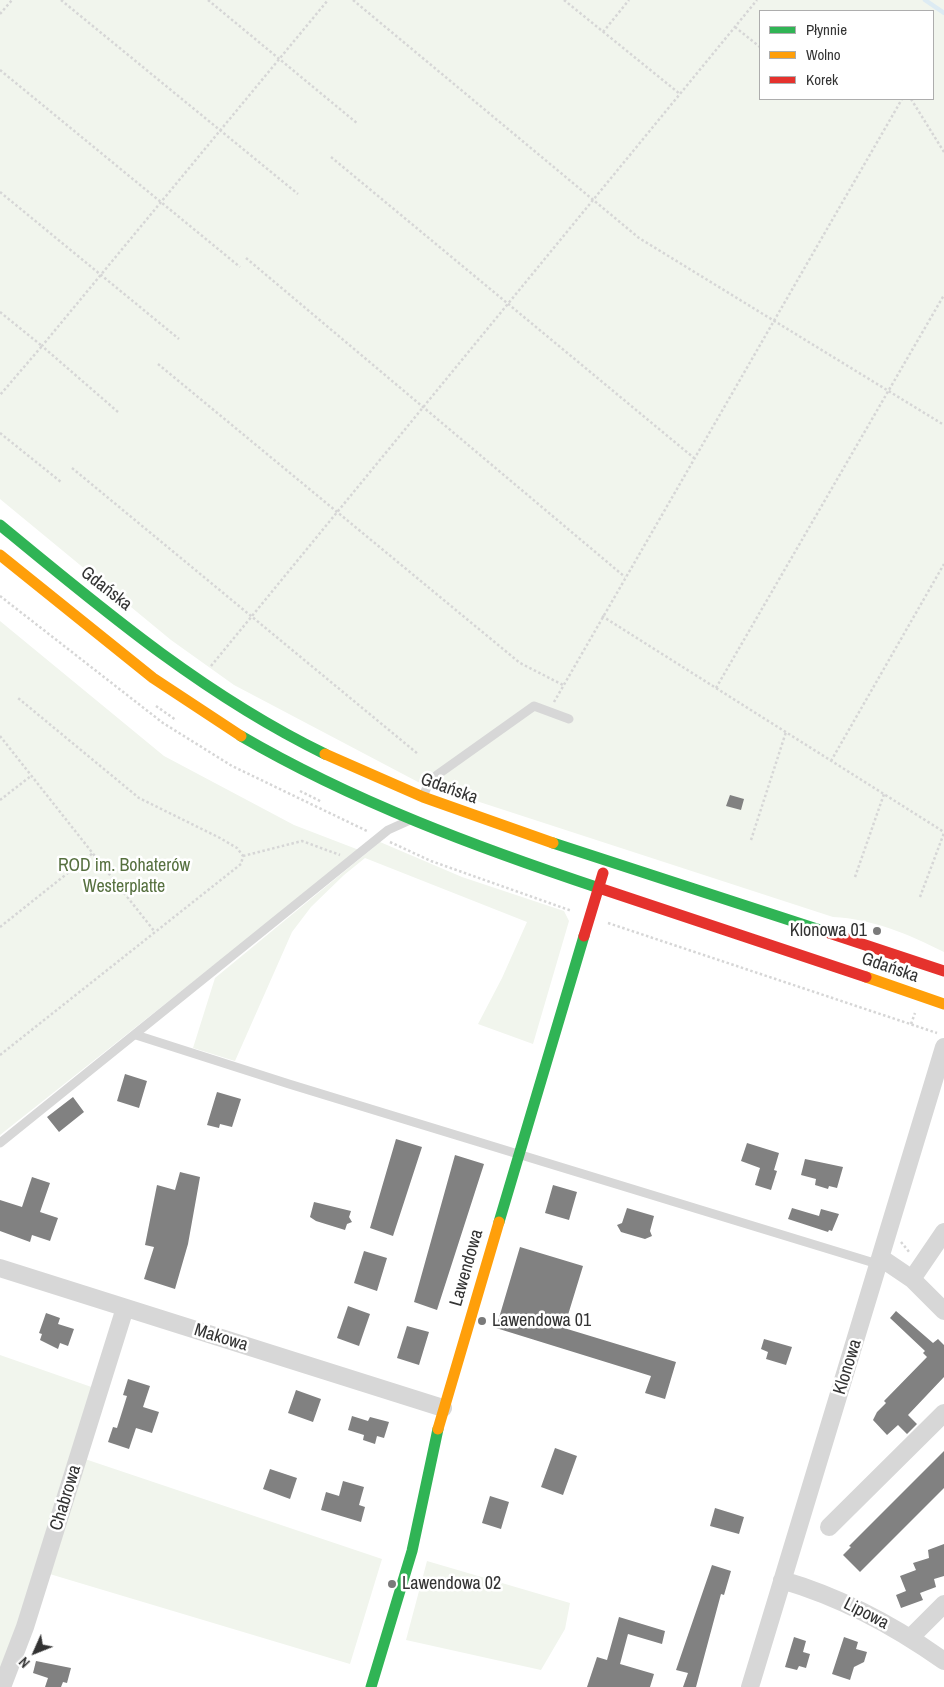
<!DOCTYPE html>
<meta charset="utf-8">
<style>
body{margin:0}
#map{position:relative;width:944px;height:1687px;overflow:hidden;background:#fff;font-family:"Archivo Narrow",sans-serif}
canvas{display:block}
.legend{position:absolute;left:759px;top:10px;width:175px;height:90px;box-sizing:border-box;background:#fff;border:1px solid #adadad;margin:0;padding:6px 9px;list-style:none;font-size:15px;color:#333}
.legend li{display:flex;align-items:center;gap:10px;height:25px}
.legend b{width:25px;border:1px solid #adadad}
.north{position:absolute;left:10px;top:1627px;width:50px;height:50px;-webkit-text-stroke:4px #fff;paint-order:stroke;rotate:226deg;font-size:14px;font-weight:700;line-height:20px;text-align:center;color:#333}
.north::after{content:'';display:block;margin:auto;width:18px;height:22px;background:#333;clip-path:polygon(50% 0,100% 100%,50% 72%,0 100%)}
</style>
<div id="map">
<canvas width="944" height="1687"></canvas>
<ul class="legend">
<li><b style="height:6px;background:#30b455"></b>Płynnie</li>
<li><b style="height:6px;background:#ff9f0a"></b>Wolno</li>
<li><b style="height:6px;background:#e5322d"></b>Korek</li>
</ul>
<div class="north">N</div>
</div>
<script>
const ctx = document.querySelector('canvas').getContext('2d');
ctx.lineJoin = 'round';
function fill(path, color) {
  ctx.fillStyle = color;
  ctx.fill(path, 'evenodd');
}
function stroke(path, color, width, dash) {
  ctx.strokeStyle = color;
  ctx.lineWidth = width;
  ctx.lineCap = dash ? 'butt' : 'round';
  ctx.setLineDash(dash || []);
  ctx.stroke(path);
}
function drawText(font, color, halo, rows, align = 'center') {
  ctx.font = font + ' "Archivo Narrow",sans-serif';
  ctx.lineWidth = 5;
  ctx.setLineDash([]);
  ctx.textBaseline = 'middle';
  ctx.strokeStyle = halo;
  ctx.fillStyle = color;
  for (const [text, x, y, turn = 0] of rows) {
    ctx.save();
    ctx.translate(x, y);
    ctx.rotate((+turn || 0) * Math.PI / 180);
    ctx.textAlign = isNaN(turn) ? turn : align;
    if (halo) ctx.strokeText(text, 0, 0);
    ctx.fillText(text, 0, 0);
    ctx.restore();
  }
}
const green = new Path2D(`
 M0,0h944v952c-36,-18 -71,-33 -111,-35l-415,-135 -184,-97 -63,-45 -171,-141zM760,11h173v88h-173z
 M0,621l164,135 130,69 65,25 -359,285z
 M380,842l82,35 102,34 5,10 -36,123 -55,-20 24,-46 25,-56 -162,-64 -21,17 -33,32 -19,25 -57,129 -42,-13 22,-70z
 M0,1355l100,35 -21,67 303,102 -32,105 -307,-92 -43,115z
 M427,1561l143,42 -5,26 -24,41 -135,-30z`);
const stream = new Path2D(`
 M925,0l19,13`);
const building = new Path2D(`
 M730,795l14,4 -3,11 -15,-4z
 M125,1074l22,7 -8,27 -22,-7z
 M217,1092l24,7 -9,28 -12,-3 -1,4 -12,-3z
 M73,1097l11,15 -25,20 -12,-15z
 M396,1139l26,8 -29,89 -23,-8z
 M747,1143l32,10 -5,17 3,1 -6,19 -16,-5 5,-17 -19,-7z
 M455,1155l29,9 -47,146 -23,-8z
 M805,1159l38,8 -6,21 -8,-2 -1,3 -13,-4 1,-6 -15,-4z
 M180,1172l20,5 -12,67 -13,45 -31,-10 10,-32 -9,-2 12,-60 18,5z
 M32,1177l18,6 -10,29 18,6 -8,23 -18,-6 -2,7 -30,-11v-31l22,7z
 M553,1185l24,7 -8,28 -24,-7z
 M314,1202l37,9 -2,6 3,5 -5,2 -2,6 -29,-9 -6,-4z
 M627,1208l27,8 -4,15 2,5 -7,3 -24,-7 -4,-7 5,-2z
 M792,1208l27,8 2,-7 18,5 -7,17 -3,-1 -1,2 -40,-13z
 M520,1247l63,19 -19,62 112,34 -11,37 -20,-6 6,-17 -155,-48z
 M364,1251l23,7 -10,33 -23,-8z
 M348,1306l22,8 -11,32 -22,-8z
 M896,1311l37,32 5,-4 6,6v32l-36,38 9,9 -10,10 -9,-9 -11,10 -14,-15 4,-8 9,-9 -2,-2 43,-44 -4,-4 2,-2 -35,-33z
 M46,1313l14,5 -2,6 16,5 -6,17 -8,-3 -2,6 -18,-9 2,-6 -3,-1z
 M407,1326l22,6 -10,33 -22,-7z
 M764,1339l28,8 -6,18 -20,-6 2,-7 -7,-3z
 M128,1379l22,7 -7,21 16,5 -7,21 -16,-5 -7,21 -21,-7 5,-15 4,1 10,-32 -4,-1z
 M296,1390l25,9 -8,23 -25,-9z
 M352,1416l16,5 2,-4 19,5 -5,16 -7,-2 -2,8 -12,-4 1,-5 -16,-5z
 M555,1448l22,8 -14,39 -22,-8z
 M944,1451v37l-84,84 -17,-17 8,-8 -2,-1z
 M270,1469l27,9 -7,21 -27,-10z
 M343,1481l21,6 -5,18 6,2 -4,15 -40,-12 5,-18 13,4z
 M490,1496l19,6 -8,27 -19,-6z
 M715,1508l29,9 -5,17 -29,-8z
 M944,1544v32l-10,3 2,8 -16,6 3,7 -22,8 -5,-13 10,-4 -6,-15 16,-6 -3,-7 16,-5 -1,-8z
 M712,1565l19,6 -7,24 -3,-1 -25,93h-13l5,-14 -12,-3z
 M619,1617l46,14 -3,13 -34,-10 -8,30 34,10 -4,13h-63l10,-30 10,3z
 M794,1637l12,4 -3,11 7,2 -4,14 -7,-2 -2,4 -12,-3z
 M844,1637l14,5 -2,7 11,3 -3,10 -10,5 -4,13 -18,-6z
 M36,1661l35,7 -4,15 -4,-1 -2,5h-16l3,-9 -15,-5z`);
const path = new Path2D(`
 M61,0l237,194
 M208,0l150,124
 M353,0l286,238 305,187
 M564,0l116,94
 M0,14l12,-14
 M735,27l25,20
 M603,32l26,-32
 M0,70l240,197
 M911,99l33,53
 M331,157l363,301
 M0,192l179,147
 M246,258l379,319
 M0,312l42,34 -42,49
 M158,364l362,299 43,22
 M118,412l-76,-66 286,-346
 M0,433l61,49
 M72,468l346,286
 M0,596l163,127 69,43 135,65
 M602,616l342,216
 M211,666l546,-666
 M716,688l228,-393
 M554,702l348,-603
 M156,706l20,14
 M0,736l155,196
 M831,761l113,-197
 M300,791l22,11
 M0,800l31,-24
 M751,840l35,-108
 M390,842l41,19 141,50
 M243,856l59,-15 38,14
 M855,877l29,-83
 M920,897l24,-64
 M608,923l329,110
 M0,927l93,-74
 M911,1024l4,-11
 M0,1055l241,-191 2,-8 -6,-8 -17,-10 -81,-40 -121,-100
 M901,1242l9,11`);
const lane = new Path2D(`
 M423,796l6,-13 8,-8 97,-69 35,13
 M136,1035l153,49 582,178 10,-3
 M0,1143l388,-313 20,-9`);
const street = new Path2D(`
 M881,1258l31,21 32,32
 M0,1268l443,140
 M912,1279l32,-47
 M829,1527l115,-114
 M782,1580c58,17 113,46 162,81
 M911,1637l33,-33
 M2,1687l23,-60 100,-319
 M750,1687l194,-640`);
const fast = new Path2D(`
 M0,525c103,85 204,170 325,229
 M241,736c113,66 238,112 361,153
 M553,843l270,88
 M499,1222l85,-286
 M371,1687l41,-136 26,-122`);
const slow = new Path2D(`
 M0,555l153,123 88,58
 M325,754l98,43 130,46
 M866,977l78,27
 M438,1429l61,-207`);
const jam = new Path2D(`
 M602,889l264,88
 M823,931l121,40
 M584,936l19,-63`);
const markers = [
 [877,931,5,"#7a7a7a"],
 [482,1321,5,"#7a7a7a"],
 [392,1584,5,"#7a7a7a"]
];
const streetNames = [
 ["Gdańska",106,589,38],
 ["Gdańska",449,789,20],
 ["Gdańska",890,968,19],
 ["Lawendowa",467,1268,-74],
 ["Makowa",221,1338,17],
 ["Klonowa",848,1367,-73],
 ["Chabrowa",66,1498,-73],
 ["Lipowa",866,1614,27]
];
const parkNames = [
 ["ROD im. Bohaterów",124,866],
 ["Westerplatte",124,887]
];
const poiNames = [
 ["Klonowa 01",867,931,"right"],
 ["Lawendowa 01",492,1321],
 ["Lawendowa 02",402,1584]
];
fill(green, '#f1f5ed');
stroke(stream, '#ddebf3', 4.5);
fill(building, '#818181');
stroke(path, '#d6d6d6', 2.5, [2.5, 2.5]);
stroke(lane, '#d7d7d7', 9);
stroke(street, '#d7d7d7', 18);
stroke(fast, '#30b455', 11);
stroke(slow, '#ff9f0a', 11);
stroke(jam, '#e5322d', 11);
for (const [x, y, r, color] of markers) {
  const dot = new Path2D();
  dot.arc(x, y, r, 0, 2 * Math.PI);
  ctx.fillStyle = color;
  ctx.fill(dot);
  stroke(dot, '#fff', 2);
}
drawText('18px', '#333', '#fff', streetNames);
drawText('18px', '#56703f', '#fff', parkNames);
drawText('18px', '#333', '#fff', poiNames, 'left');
</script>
